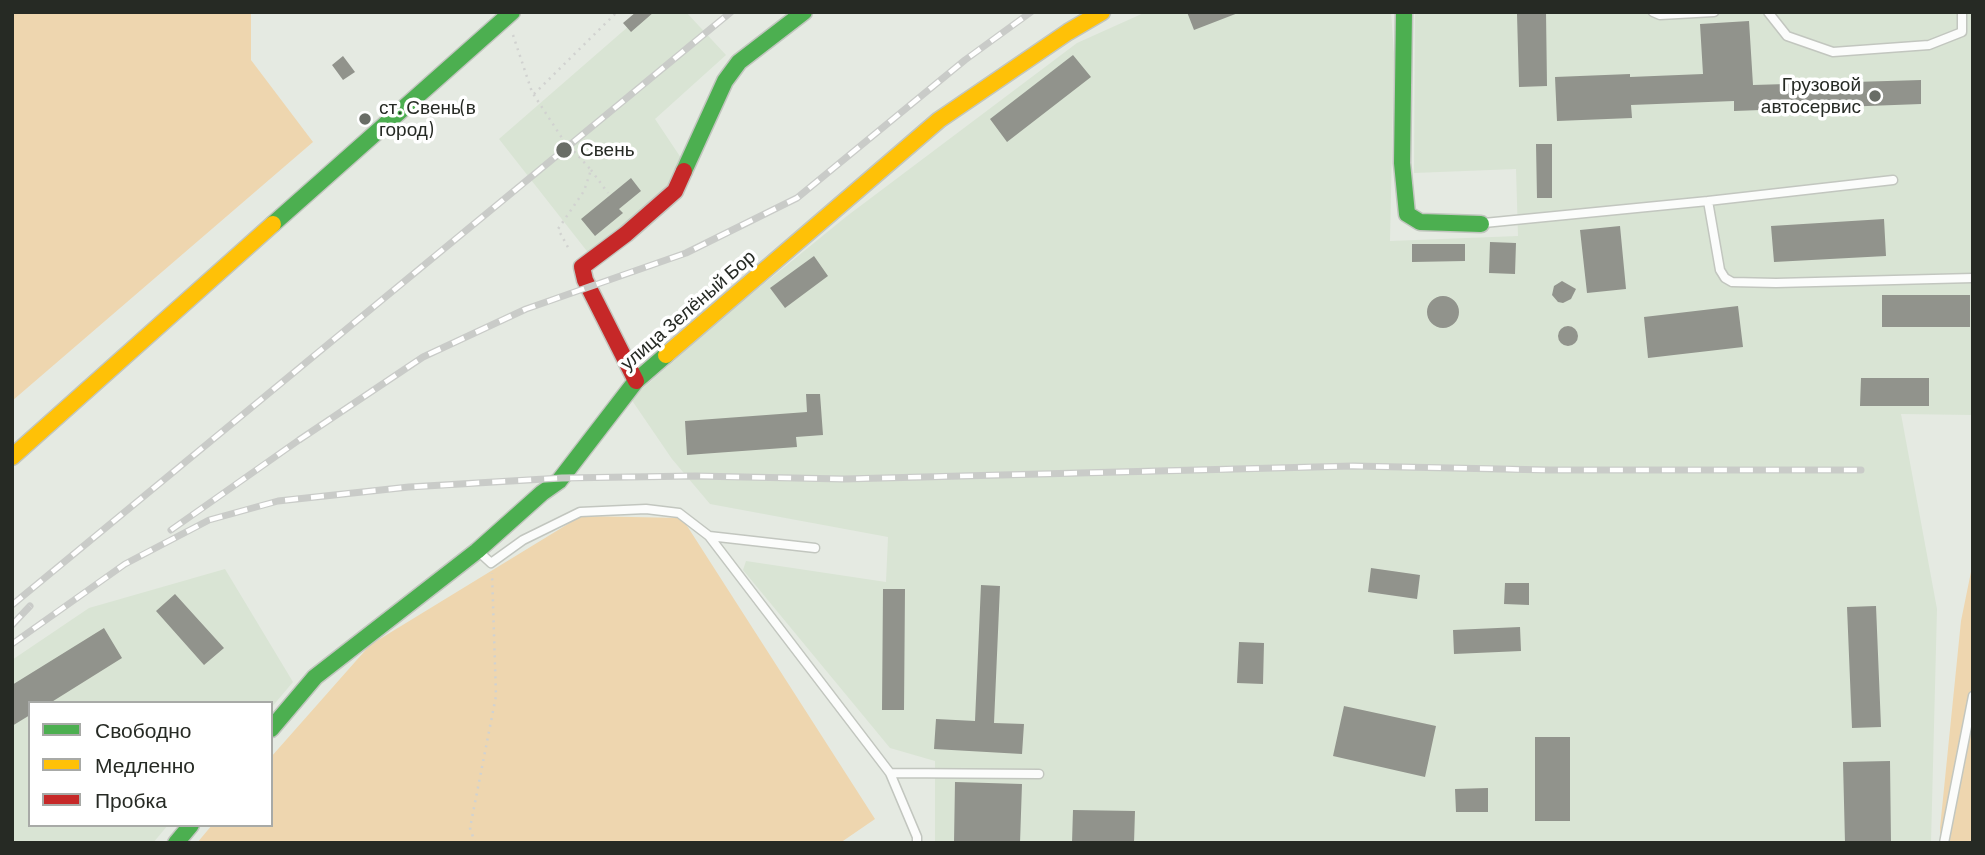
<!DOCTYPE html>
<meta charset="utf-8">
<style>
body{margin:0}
#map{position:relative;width:1985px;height:855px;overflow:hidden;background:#e5eae2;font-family:Barlow,sans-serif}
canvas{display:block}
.frame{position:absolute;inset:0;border:14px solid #262a24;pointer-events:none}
.legend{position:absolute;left:28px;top:701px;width:245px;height:126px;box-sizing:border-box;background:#fff;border:2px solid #a8aaa7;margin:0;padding:9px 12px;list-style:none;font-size:21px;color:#262a24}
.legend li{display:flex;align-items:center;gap:14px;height:35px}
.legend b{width:35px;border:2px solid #a8aaa7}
</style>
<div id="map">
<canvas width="1985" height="855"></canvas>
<div class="frame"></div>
<ul class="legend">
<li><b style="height:9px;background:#4caf50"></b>Свободно</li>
<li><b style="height:9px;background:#ffc107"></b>Медленно</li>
<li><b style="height:9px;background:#c62828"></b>Пробка</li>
</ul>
</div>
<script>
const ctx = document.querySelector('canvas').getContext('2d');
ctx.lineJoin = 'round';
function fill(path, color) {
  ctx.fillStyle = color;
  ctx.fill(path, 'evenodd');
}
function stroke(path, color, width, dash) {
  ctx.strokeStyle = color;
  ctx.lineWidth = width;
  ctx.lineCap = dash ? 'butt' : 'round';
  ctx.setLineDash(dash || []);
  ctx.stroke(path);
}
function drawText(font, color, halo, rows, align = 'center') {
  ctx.font = font + ' Barlow,sans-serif';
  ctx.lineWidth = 7;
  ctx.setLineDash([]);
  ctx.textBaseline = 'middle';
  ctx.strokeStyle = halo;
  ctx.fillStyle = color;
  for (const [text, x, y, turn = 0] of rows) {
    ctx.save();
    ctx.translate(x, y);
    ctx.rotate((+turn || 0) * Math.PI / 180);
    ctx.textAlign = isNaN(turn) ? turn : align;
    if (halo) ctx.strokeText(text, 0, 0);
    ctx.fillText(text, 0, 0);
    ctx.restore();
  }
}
const built = new Path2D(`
 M645,12h41l40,43 -71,64 36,54 -101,82 -91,-116z
 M1146,12h245l3,42 -4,187 128,-5 -2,-67 -102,4 1,-161h558v403l-72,-1 36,195 -6,234h-996v-82l-45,-13 -147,-178 3,-9 140,21 2,-45 -178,-33 -38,-45 -41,-60 97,-86 119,-97 230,-173z
 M225,569l68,113 -22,26v-5h-241v122h138l-15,18h-141v-183l77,-52z`);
const green = new Path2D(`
 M12,12h239v48l62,82 -301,259z
 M581,516l101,2 193,301 -35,24h-643l15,-18h59v-68l99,-112z
 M1973,562v281h-32l-1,-15 21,-207z`);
const building = new Path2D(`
 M636,12h18l-23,20 -8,-9z
 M1187,12h51v1l-44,17z
 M1522,12h24l1,74 -28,1 -2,-73z
 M1749,21l4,64 168,-5v24l-187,7v-10l-103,4 1,13 -75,3 -2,-44 75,-3v3l73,-3 -3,-50z
 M1073,55l18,22 -84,65 -17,-23z
 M343,56l12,16 -12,8 -11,-15z
 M1536,144h16v54h-15z
 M631,178l10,13 -22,18 4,4 -28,23 -14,-17z
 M1884,219l2,37 -112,6 -3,-36z
 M1620,226l6,63 -39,4 -7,-63z
 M1490,242l26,1 -1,31 -26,-1z
 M1412,244h53v17l-53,1z
 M814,256l14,20 -43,32 -15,-20z
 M1562,281l14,8 -5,10 -8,4 -5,-1 -6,-7 2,-9z
 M1882,295h88v32h-88z
 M1427 312a16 16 0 1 1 32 0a16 16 0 1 1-32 0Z
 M1738,306l5,41 -95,11 -4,-41z
 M1558 336a10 10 0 1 1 20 0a10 10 0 1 1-20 0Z
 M1861,378h68v28h-69z
 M806,394h14l3,41 -27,2 1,10 -110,8 -2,-34 122,-9z
 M1371,568l49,7 -3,24 -49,-7z
 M1505,583h24v22l-25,-1z
 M981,585l19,1 -6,137 30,1 -2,30 -88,-5 2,-30 39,2z
 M883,589h22l-1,121h-22z
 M175,594l49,54 -20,17 -48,-54z
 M1876,606l5,121 -29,1 -5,-121z
 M1520,627l1,24 -67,3 -1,-24z
 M104,628l18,30 -72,45h-20v12l-18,11v-41z
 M1239,642l25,1 -1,41 -26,-1z
 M1344,706l92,20 -11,51 -92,-21z
 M1535,737h35v84h-35z
 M1890,761l1,82h-46l-2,-81z
 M955,782l67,2 -2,59h-66z
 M1488,788v24h-32l-1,-23z
 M1073,810l62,1 -1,32h-62z`);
const path = new Path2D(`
 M513,35l19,57 30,46 29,32 -7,21 -26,38 12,22
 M534,94l83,-82
 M591,170l17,23
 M475,843l-5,-15 26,-132 -4,-123`);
const lane = new Path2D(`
 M1653,12l7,3 54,-3
 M1768,12l19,24 46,16 96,-7 33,-13v-20
 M1708,201l185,-21
 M1484,223l224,-22 12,69 5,8 7,4 44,1 197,-5
 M709,536l106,12
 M478,551l13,12 32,-23 57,-28 66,-3 33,4 30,23 181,237 27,64v6
 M890,773l149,1
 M1944,843l29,-147`);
const fast = new Path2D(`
 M1404,12l-2,151 5,51 13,8 61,2
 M684,171l41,-90 14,-19 65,-50
 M273,224l239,-212
 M271,729l44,-52 162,-126 65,-58 17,-12 77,-100 30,-26
 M176,843l15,-18`);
const slow = new Path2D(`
 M666,355l273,-235 129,-88 34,-20
 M12,457l261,-233`);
const jam = new Path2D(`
 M636,381l-51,-101 -3,-13 44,-33 49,-43 9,-20`);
const rail = new Path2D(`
 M171,530l128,-90 124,-83 103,-48 160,-56 111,-55 168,-138 66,-48
 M12,605l719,-593
 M12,625l18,-19
 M12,644l113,-80 84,-44 69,-19 131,-14 153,-9 133,-2 149,3 509,-13 196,4h312`);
const markers = [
 [1875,96,7,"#696d66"],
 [365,119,7,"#696d66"],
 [564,150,9,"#696d66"]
];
const poiNames = [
 ["Грузовой",1861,85,"right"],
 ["автосервис",1861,107,"right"],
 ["ст. Свень(в",379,108],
 ["город)",379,130],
 ["Свень",580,150]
];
const streetNames = [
 ["улица Зелёный Бор",688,310,-41]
];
fill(built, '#d9e4d4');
fill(green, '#eed6af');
fill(building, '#91938c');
stroke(lane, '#c2c6bf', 11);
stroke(fast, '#c2c6bf', 19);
stroke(slow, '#c2c6bf', 19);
stroke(jam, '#c2c6bf', 19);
stroke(path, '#d1d2d0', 2.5, [2, 5]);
stroke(lane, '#fbfcfb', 8);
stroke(fast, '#4caf50', 16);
stroke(slow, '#ffc107', 16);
stroke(jam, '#c62828', 16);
stroke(rail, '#c9cbc8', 7);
stroke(rail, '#fff', 4.5, [13]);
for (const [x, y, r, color] of markers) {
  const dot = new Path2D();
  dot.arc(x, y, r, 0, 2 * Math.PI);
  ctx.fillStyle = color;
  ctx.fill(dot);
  stroke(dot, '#fff', 2.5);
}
drawText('19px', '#262a24', '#fff', poiNames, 'left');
drawText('19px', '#262a24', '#fff', streetNames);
</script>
